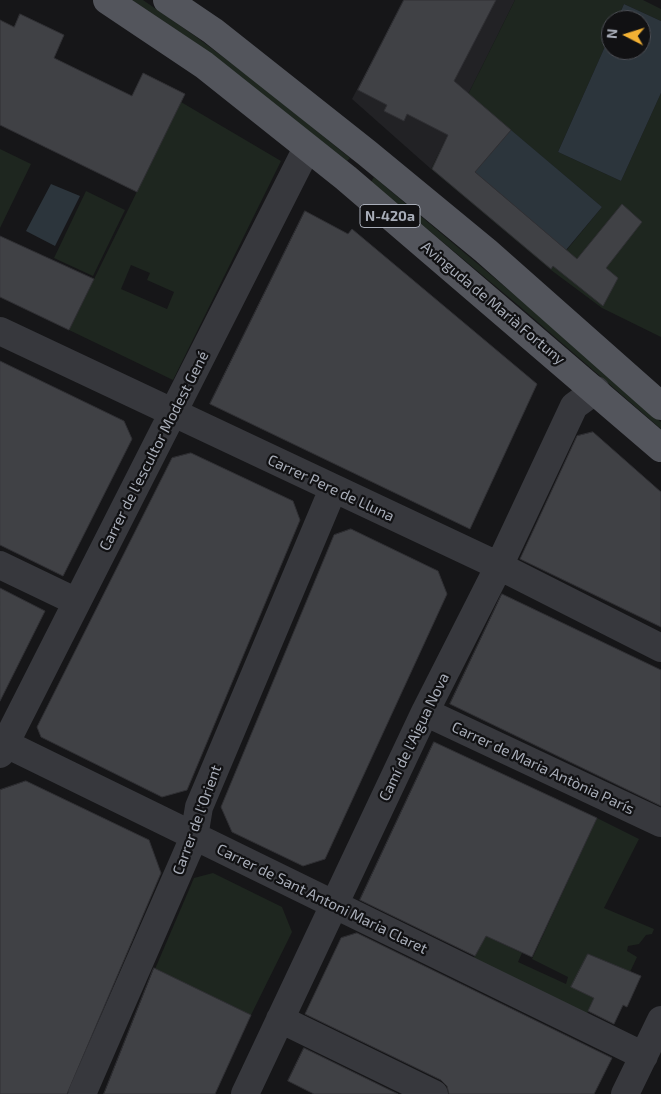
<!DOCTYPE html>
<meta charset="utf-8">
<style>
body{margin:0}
#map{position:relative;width:661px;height:1094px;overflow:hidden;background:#161618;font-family:"Exo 2",sans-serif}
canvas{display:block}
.north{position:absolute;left:601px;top:10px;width:50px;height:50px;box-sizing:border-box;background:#111113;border:1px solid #4d4f55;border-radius:50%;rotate:275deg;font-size:14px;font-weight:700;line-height:20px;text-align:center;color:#a8adb8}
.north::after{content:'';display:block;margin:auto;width:18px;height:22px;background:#f2b134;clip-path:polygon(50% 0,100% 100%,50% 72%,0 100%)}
</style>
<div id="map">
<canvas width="661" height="1094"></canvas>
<div class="north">N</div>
</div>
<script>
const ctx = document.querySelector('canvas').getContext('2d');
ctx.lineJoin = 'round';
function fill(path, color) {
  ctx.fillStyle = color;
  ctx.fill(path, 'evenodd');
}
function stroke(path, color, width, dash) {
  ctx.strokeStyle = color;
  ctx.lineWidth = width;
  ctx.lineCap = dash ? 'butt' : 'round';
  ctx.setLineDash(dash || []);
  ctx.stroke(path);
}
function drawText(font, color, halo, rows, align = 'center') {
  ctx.font = font + ' "Exo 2",sans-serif';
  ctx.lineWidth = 4.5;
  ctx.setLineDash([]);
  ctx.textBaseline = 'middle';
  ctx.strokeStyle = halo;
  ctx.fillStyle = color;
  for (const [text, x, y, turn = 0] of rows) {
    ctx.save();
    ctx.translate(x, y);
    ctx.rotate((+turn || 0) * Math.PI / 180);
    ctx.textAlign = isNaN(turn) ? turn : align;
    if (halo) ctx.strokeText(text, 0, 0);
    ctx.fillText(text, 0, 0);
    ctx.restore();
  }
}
const built = new Path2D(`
 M404,0h111l-84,169 -79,-70z`);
const green = new Path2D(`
 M132,0h11l52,36 59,44 96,78 -3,3 -154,-120z
 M515,0h128l18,9v12l-37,-17 -7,16h-6v13l-53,119 63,29 40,-88v244l-59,-29 -51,-38 -120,-101zM468,94l134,113 -51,62 -119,-100z
 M181,102l100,59 -108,219 -104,-50zM131,265l19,8 -3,7 27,12 -7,17 -46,-20z
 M0,149l31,15 -31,64z
 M374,177l148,124 139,121v7l-143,-124 -147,-123z
 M86,191l39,19 -32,66 -39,-18z
 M597,818l42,21 -35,69 50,21 -2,5 -6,1 -7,9 -11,2 -1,5 10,6 -7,15 -42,-18 8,41 -10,21 -113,-57 13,-23 36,17 -4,9 48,22 2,-7 -36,-18z
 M213,873l69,34 10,25 -41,83 -96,-46 39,-91z`);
const water = new Path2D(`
 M624,4l37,17v72l-40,88 -63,-29 53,-119v17h30v-30h-24z
 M511,130l91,77 -36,43 -91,-78z
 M51,184l29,12 -25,50 -29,-15z`);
const building = new Path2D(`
 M404,0h92l-42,81 57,49 -36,42 102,87 45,-55 20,18 -36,46 12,10 -15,28 -50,-40 -2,3 -119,-100 16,-34 -41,-21 -3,7 -20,-10 3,-6 -29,-15z
 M20,14l44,21 -10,23 78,38 11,-23 42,21 -48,98 -137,-67v-105l14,7z
 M305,211l43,23 4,-5 185,155 -67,145 -260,-125z
 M0,236l94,43 -25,51 -69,-33z
 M0,361l124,60 8,18 -69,137 -63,-31z
 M593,432l68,60v135l-141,-68 57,-123z
 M191,453l102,48 7,19 -113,270 -25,7 -121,-60 -4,-10 135,-269z
 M351,529l87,42 9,23 -122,265 -22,7 -71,-34 -11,-25 113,-272z
 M0,588l45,23 -45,90z
 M502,594l159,76v136l-211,-102z
 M434,742l163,76 -65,139 -46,-21 -11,20 -115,-56z
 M26,781l123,59 12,33 -94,221h-67v-304z
 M357,933l255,125 -18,36h-145l-2,-8 -6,-6 -136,-66 36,-76z
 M588,954l53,22 -14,31 -4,-2 -9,19 -26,-13 6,-13 -23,-11z
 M154,968l97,47 -36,79h-111z
 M304,1048l94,46h-84l-26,-13z`);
const minor = new Path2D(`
 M0,331l499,235 162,82
 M0,565l77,37
 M425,712l236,111
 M0,741l644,315
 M0,754l307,-606
 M280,1019l154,75
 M82,1094l112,-257 5,-30 134,-318
 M245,1094l180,-382 74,-146 75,-160 22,-16
 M625,1094l36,-74`);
const major = new Path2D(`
 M107,0l97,65 142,113 315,270
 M167,0l46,31 154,122 119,98 175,155`);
const shields = [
 [390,216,60]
];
const shieldNames = [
 ["N-420a",390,216]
];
const streetNames = [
 ["Avinguda de Marià Fortuny",493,303,40],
 ["Carrer de l'escultor Modest Gené",154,451,-63],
 ["Carrer Pere de Lluna",331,488,25],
 ["Camí de l'Aigua Nova",414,737,-64],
 ["Carrer de Maria Antònia París",543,768,25],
 ["Carrer de l'Orient",197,820,-70],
 ["Carrer de Sant Antoni Maria Claret",322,899,26]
];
fill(built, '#222225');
fill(green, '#1e261f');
fill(water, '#2c353c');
fill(building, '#404145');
stroke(building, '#303034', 1);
stroke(minor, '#37383d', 28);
stroke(major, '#53555c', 28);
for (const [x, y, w] of shields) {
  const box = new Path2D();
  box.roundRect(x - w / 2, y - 11.5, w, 23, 4);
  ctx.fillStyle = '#111113';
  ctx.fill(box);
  stroke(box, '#a8adb8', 1);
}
drawText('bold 14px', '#a8adb8', null, shieldNames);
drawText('15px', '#a8adb8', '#111113', streetNames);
</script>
